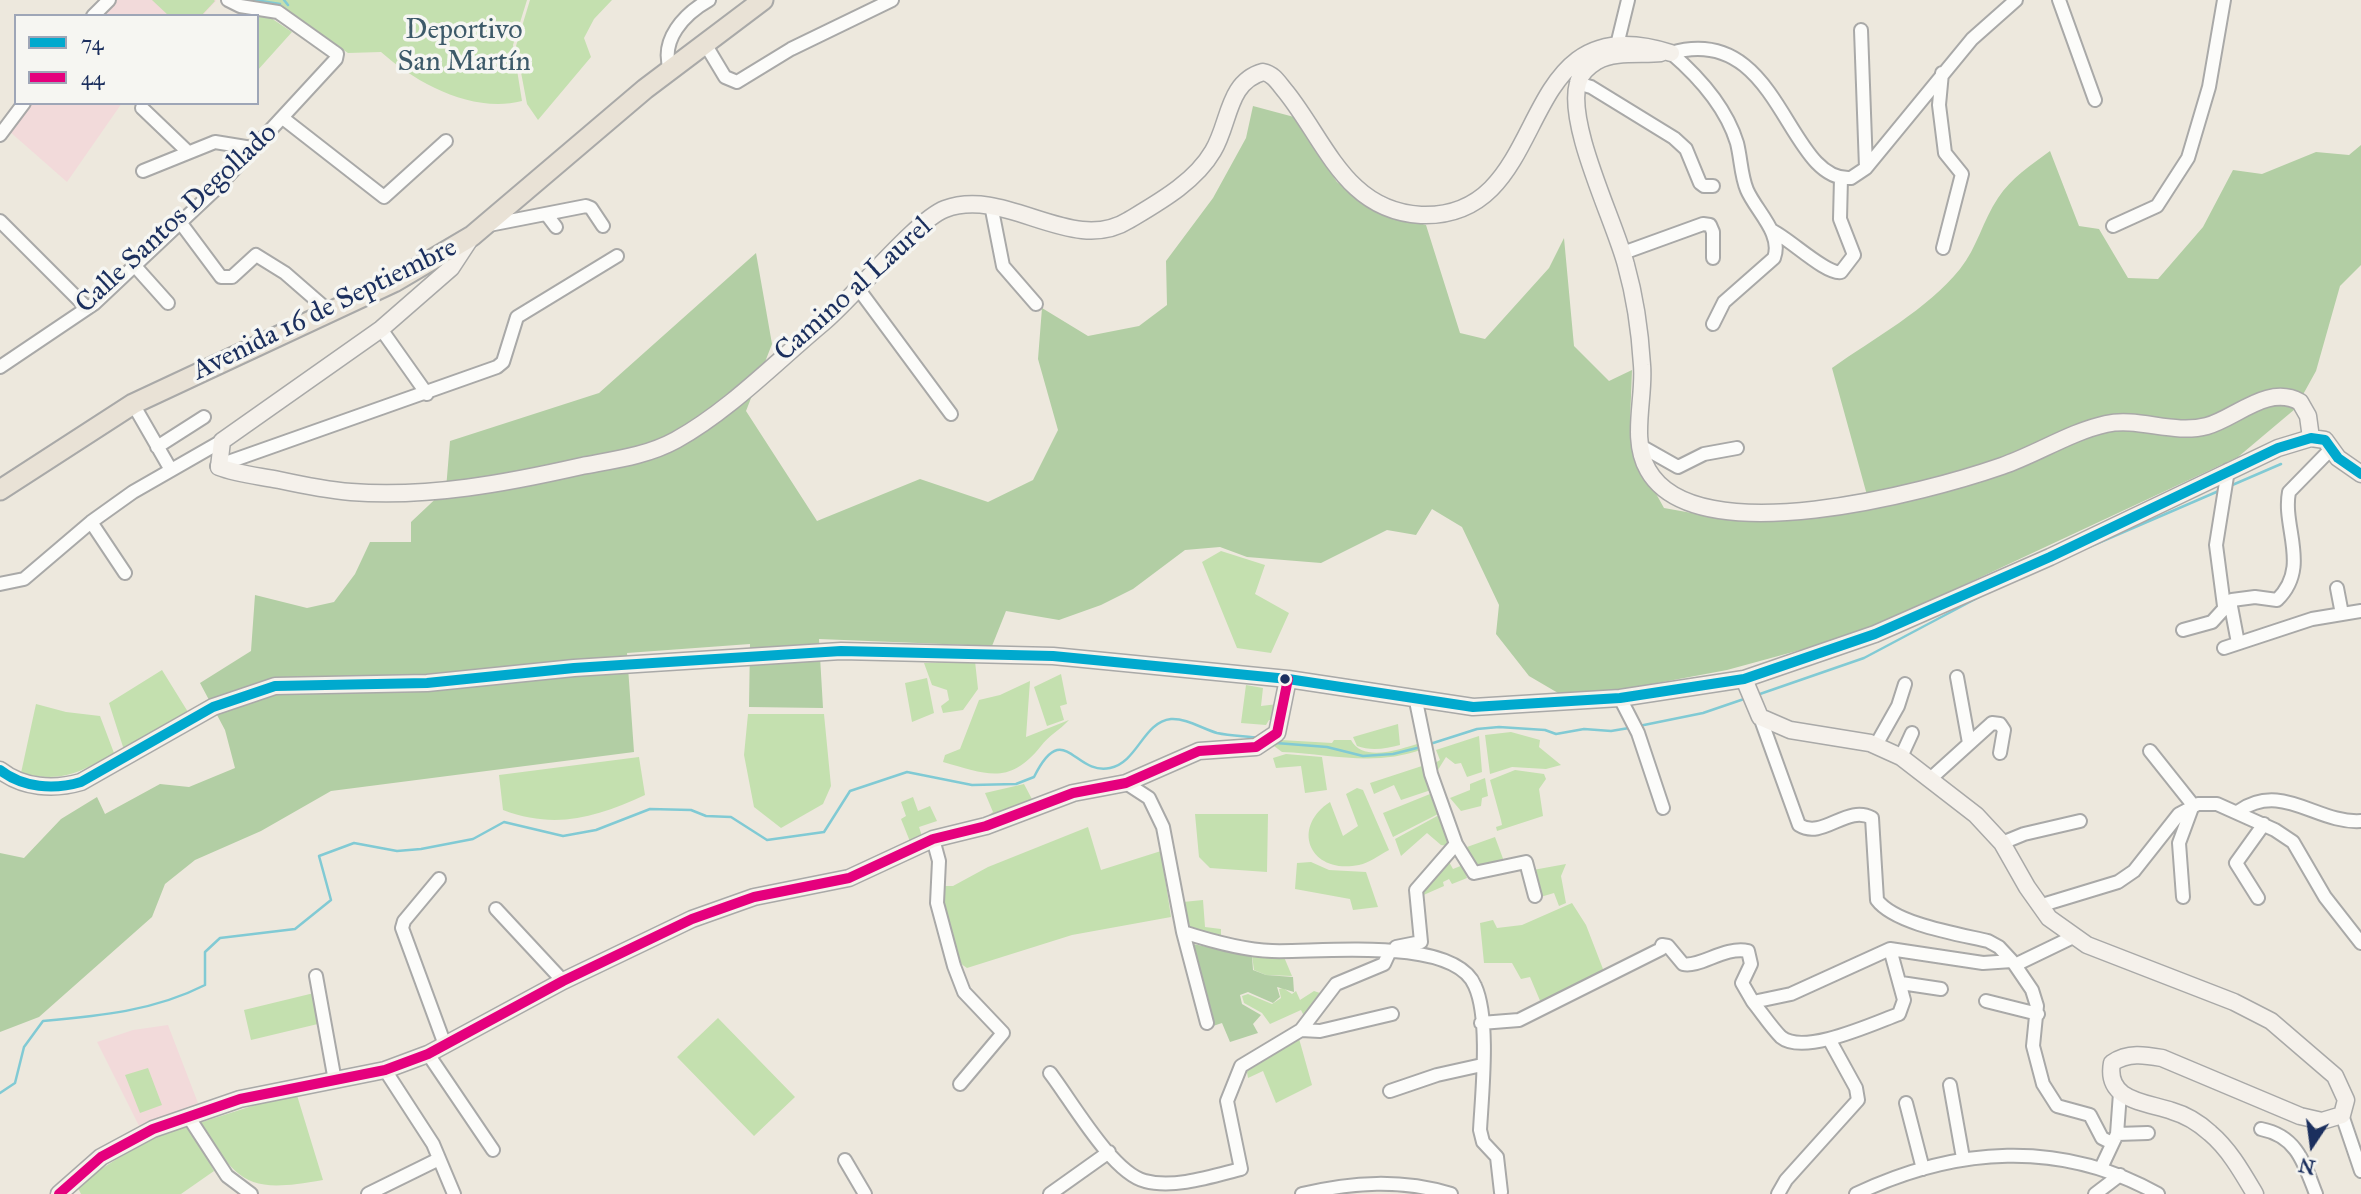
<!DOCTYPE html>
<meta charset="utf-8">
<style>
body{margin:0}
#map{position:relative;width:2361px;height:1194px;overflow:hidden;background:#ede8dd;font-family:"IM FELL Great Primer",serif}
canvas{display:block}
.legend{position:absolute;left:14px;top:14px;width:245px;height:91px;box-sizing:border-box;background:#f6f6f2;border:2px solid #9ea6b7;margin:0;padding:9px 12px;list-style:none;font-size:21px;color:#1b2f5e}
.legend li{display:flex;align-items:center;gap:14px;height:35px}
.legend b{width:35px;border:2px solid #9ea6b7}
.north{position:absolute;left:2277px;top:1110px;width:70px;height:70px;-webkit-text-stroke:5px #f6f6f2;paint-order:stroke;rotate:193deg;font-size:19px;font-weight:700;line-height:28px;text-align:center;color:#1b2f5e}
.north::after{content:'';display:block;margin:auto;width:24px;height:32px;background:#1b2f5e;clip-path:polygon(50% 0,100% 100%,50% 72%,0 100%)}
</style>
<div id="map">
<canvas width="2361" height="1194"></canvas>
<ul class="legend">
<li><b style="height:9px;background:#00a9ce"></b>74</li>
<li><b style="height:9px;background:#e5007d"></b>44</li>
</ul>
<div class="north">N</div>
</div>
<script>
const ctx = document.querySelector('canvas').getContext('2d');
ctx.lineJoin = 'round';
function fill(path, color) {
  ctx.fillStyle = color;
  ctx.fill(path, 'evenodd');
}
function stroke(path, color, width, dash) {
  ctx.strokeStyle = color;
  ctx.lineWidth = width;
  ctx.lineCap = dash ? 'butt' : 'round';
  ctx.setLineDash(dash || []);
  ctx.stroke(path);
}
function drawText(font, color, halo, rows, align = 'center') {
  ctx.font = font + ' "IM FELL Great Primer",serif';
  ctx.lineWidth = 7;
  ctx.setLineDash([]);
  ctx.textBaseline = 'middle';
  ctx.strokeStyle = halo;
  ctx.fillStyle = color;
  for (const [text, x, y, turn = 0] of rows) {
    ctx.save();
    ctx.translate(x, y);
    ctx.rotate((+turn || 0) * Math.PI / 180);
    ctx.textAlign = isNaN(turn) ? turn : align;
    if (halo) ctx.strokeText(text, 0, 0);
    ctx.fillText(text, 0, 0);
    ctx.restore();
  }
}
const built = new Path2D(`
 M117,0h99v1l-14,15h-100z
 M30,103h92l-55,79 -58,-51z
 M168,1025l30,78 -59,23 -42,-84 36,-12z`);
const green = new Path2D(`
 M152,0h62l1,1 -14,15h-32z
 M243,0h284l-14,45 9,56c-49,13 -106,-18 -141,-49l-33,1 -68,-47z
 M530,0h82l-18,19 -10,19 7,19 -53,63 -11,-16 -11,-58z
 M247,12l21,4 24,16 -35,39v-55h-13z
 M1221,551l44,14 -10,29 34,19 -18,40 -34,-5 -35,-86z
 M975,661l3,28 -15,21 -20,3 -2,-7 8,-6 -2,-10 -15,-5 -8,-22z
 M162,670l26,42 -64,38 -15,-47z
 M1061,674l6,30 -7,2 4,14 -17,6 -13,-39z
 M927,678l7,35 -22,9 -7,-39z
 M1030,681l-4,56 43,-17c-9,10 -21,16 -28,26 -32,40 -54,28 -98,16l2,-7 15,-6 19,-49 21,-5z
 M1246,685l17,3 -2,18 17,-2 -3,16h-6l-3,5 -25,-2z
 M36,704l30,8 34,4 14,37c-35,20 -52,30 -93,20z
 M748,714h76l7,72 -8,18 -42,24 -27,-21 -10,-52z
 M1398,724l2,21c-14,4 -30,6 -43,1l-4,-9z
 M1511,732l29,8 -1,7 22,18 -15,4 -34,-2 -22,7 -5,-39z
 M1479,736l3,36 -15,5 -6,-14 -6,1 -9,-7 -10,16 -1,-10 5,-3 -4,-10z
 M1281,740l51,3 2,-3h17c12,23 50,9 69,3l3,6c-48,18 -92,5 -141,3l-8,-6z
 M1286,754l36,3 5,33 -22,3 -4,-27 -25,2 -3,-10z
 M639,757l6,38c-48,22 -89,35 -142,15l-4,-35z
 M1425,765l6,25 -30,10 -7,-15 -20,9 -4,-11z
 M1515,770l29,4 2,5 -7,10 4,27 -46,15 -1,-4 6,-2 -1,-5 -11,-40z
 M1485,778l3,18 -6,2 -1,8 -20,5 -11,-13 20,-8v-6z
 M1024,784l10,19 -44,16 -1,-4 4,-3 -8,-19z
 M1357,788l6,2 26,60c-10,5 -20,13 -30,15 -49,10 -69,-37 -29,-63l13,34 15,-10 -12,-32z
 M1430,794l8,20 -45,23 -10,-24z
 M913,797l5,14 12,-5 7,15 -18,6 4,12 -12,5 -10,-25 5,-3 -5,-14z
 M1195,814h73l-1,58 -57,-4 -11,-11z
 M1439,815l9,21v10l-7,-1 -14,-12 -26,23 -6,-17z
 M1088,827l13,43 60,-19 10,66 -99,18 -105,33c-24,-15 -23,-56 -26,-82h12l35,-19z
 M1495,837l10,27 -28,6 -10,-23z
 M1448,860l5,9 10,-4 4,13 -15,6 -3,-5 -6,3 1,4 -25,11 2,-10z
 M1311,862l18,8 37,2 12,35 -25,3 -3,-11 -55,-10 2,-26z
 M1566,864l-5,12 5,27 -7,3 -5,-13 -17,5 -4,-28z
 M1203,900l2,27 16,2v8l-31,-10 -7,-25z
 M1572,903l14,22 17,44 -2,5 -60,29 -11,-26 -9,2 -9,-16h-28l-4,-40 13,-3 4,8 25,-3z
 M1252,955l32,2 8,19 -26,-1 -12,-5z
 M1283,988l9,6 4,-3 4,9 14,-9 9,3 -19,22 -3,-6 -31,14 -8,-11 -18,-10 -2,-7 6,-2 24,10 9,-6 -2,-9z
 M314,993l8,30 -71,17 -7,-30z
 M718,1018l77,79 -41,39 -77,-79z
 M1298,1035l14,50 -36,18 -13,-32 -15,7 -2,-12z
 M148,1068l14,37 -22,8 -15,-38z
 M296,1092l27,88c-77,14 -84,3 -124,-57z
 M188,1123l26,48 -33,23h-100l-4,-8c35,-26 71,-46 111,-63z`);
const forest = new Path2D(`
 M1253,106l41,11 43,65 44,30 45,13 34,108 25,6 64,-71 15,-30 10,108 35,35 23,-11 -2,52 4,32 30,54 67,12 139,-14 -38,-138c42,-30 95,-58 128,-99 17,-21 23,-49 38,-71 13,-20 33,-33 52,-47l29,75 20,3 29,49 30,1 45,-52 30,-57 29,4 54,-22 33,3 12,-10v120l-21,21 -24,85 -21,38 -57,48 -379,177 -132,36 -107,20 -62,3 -29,-17 -33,-42 3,-29 -37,-78 -30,-18 -16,26 -29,-5 -66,33 -74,-6 -27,-10 -35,3 -52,39 -32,16 -42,15 -53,-9 -14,35 -173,-7 4,69 -74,-1 1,-63 -123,9 7,99 -303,39 -70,40 -66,29 -30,24 -13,33 -113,100 -39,15v-179l24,5 37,-39 36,-22 8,17 55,-30 29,3 46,-19 -10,-38 -25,-47 51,-32 4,-56 52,13 27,-6 21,-28 15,-32h41v-20l35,-33 4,-48 149,-48 157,-140 16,91 -26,67 71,110 103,-42 68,23 45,-22 25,-50 -20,-71 4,-51 46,28 51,-10 28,-21 -1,-44 47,-63 33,-60z
 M1188,943l64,13 1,14 13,5 27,2 1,15 -17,-5 3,10 -7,6 -25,-11 -8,3 2,9 19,11 -8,9 5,9 -28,9 -8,-19 -12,4z`);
const stream = new Path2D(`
 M255,0l25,4
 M284,0l4,5
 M2230,486l51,-22
 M2089,547l132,-57
 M1757,695l107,-37 117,-62
 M1639,726l64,-13 41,-14
 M1276,743l51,4 36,9 30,-2 28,-7
 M1430,744l47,-15 22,-2 46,3 11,4 28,-5 27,2 18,-3
 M0,1093l15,-10 9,-36 19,-26c56,-5 111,-10 162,-36v-33l15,-14 75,-9 36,-29 -12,-44 35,-13 43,8 24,-2 52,-10 31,-17 59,14 33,-6 54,-21 41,1 15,6 25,1 36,23 57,-8 26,-41 57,-19 65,13 44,-1 18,-7c30,-60 40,-1 76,-9 28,-6 33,-46 61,-49 15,-1 32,10 46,14 14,3 29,3 43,5`);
const street = new Path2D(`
 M2059,0l36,100
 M93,16l16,-16
 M1861,30l5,138
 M1618,41l10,-41
 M704,42l21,35 12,5 54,-33 101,-49
 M1671,53c110,-32 115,130 180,125l15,-10 106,-129 44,-39
 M1671,53c28,24 55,54 66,90 4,16 4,33 10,47 9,21 36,44 27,68l-50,44 -11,22
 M670,69c-10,-29 14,-55 39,-69
 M1942,73l-3,32 6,48 17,21 -19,74
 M1577,83l14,4 83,51 12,11 14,34 4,3h9
 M142,108l46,44
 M284,119l100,78 62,-56
 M0,135l24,-32
 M143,171l72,-29 37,6
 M991,205l12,61 33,38
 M547,215l9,12
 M0,221l87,87
 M180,222l41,55h11l24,-22 29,18 46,40
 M484,226l102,-20 5,2 12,18
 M2113,226l44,-20 31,-48 21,-71 15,-87
 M1771,230c18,8 55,45 70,42l13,-17 -14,-36 1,-41
 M1623,253l80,-29 7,1 3,7v26
 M134,265l34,38
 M860,291l91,123
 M381,329l46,65
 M0,367l95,-64 121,-114 120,-130 1,-5 -59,-42 -38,-6 -12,-6
 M133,404l38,66
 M1639,445l39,22 26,-13 33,-6
 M157,447l47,-30
 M217,466l280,-99 6,-5 14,-45 100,-61
 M91,522l34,51
 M0,584l24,-5 67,-57 42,-30 89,-51
 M2337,588l5,26
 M2230,601l8,42
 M2224,606l-8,-61 12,-75
 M2183,630l29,-8 20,-22 23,-3 22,3c34,-33 5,-72 12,-108l42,-43
 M2224,648l88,-29 49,-8
 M1957,677l12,66
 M1620,698l18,35 25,75
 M1760,717l39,108c24,15 48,-21 73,-7l5,82c18,24 81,34 111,41l11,6 13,14
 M1876,745l22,-39 7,-22
 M2150,751l43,54 -14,38 4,54
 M1901,757l11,-24
 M1929,780l63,-57 8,1 4,6 -4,23
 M1126,783l23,15 14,29 20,105 24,91
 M2239,811c43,-30 78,13 122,10
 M933,839l6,22 -2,42 17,63 10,26 39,41 -43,51
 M2002,843l22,-9 56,-13
 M1456,844l18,29 52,-11 9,34
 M439,879l-35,42 -2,7 43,117
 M2258,898l-22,-35 28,-39
 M2039,906l79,-24 16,-11 45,-57 19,-10h19l58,26 18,12 32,55 36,46
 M496,909l67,72
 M1183,932c28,9 59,18 89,19 44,2 182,-16 203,35 15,33 7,107 5,144l3,12 14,15 4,35
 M1396,947l25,-5 -5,-52 40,-46 -25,-70 -14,-68
 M2015,965l17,25 5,16 -4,40 10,38 14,22 33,9 12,23 10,5
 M316,976l19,105
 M1901,983l40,6
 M1986,1001l52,13
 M1753,1002c9,11 18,25 28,35 23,19 93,-14 118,-23l5,-14 -14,-51
 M1481,1023l38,-3 142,-71 1,-4 6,1 15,18c17,4 41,-18 65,-13l3,13 -9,19 11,19 38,-8 99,-45 93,14 29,-2 3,4 58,-28
 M1301,1030l19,1 72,-17
 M428,1054l65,96
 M385,1070l48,74 21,50
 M1050,1073c21,27 62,100 95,108 29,8 68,-5 96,-12l-14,-68 14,-35 60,-36 35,-46 48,-20 6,-13
 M1950,1085l13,73
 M1390,1091l47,-16 45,-10
 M1906,1103l17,66
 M2342,1115l19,56
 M188,1116l39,60 24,18
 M2261,1129c36,7 43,34 55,65
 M2117,1134l31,-1
 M845,1160l20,34
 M2101,1168l16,-34 3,-41
 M368,1194l71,-35
 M1050,1194l59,-42
 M1302,1194c51,-12 99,-15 149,0
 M1778,1194l8,-14 72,-80 -2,-12 -27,-49
 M1856,1194c99,-47 204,-55 302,0
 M2095,1194l25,-19`);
const secondary = new Path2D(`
 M1661,53c-19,2 -47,-2 -64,8 -8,5 -17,13 -19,22 -12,42 37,139 48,182 9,32 14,67 16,100 3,33 -12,74 6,105 48,85 279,22 354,-4 35,-12 68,-34 104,-42 33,-7 67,11 101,2 29,-8 61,-42 93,-24l8,14 3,22
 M472,236l-21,32 -70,61 -159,112 -3,26c18,7 40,9 60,13 23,5 48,10 72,12 77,6 156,-9 231,-26 31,-6 65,-10 94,-26 54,-30 101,-79 148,-118 30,-25 92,-102 121,-113 61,-23 127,47 184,11 30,-18 66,-38 84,-69 17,-28 14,-69 50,-79 11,2 16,12 23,20 40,50 60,119 135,123 138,5 86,-215 250,-162
 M1744,679l16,38 30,13 80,13 31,14 75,58 26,28 25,44 22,31 38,27 147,57 37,19 64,55 11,24 -4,15 -20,6 -22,-5 -138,-58c-17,-3 -34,-6 -50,5 -7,38 34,39 60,48 14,4 27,12 38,22 19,16 32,39 45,61
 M0,770c23,18 54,20 81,12l132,-75 62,-21 152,-3 147,-15 267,-17 212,5 235,23 185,28 147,-9 124,-19 131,-45 175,-77 228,-109 33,-10 14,2 13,18 23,16
 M59,1194l42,-37 52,-28 87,-30 145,-29 43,-16 135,-73 129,-62 62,-22 95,-19 84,-39 53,-13 87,-33 53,-10 73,-32 57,-4 21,-14 11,-54`);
const primary = new Path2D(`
 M0,490l133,-86 261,-122 78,-46 173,-147 118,-89`);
const bus1 = new Path2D(`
 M0,770c23,18 54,20 81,12l132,-75 62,-21 152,-3 147,-15 267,-17 212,5 235,23 185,28 147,-9 124,-19 131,-45 175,-77 228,-109 33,-10 14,2 13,18 23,16`);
const bus2 = new Path2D(`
 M59,1194l42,-37 52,-28 87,-30 145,-29 43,-16 135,-73 129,-62 62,-22 95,-19 84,-39 53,-13 87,-33 53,-10 73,-32 57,-4 21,-14 11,-54`);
const markers = [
 [1285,679,6,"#1b2f5e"]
];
const parkNames = [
 ["Deportivo",464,31],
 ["San Martín",464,63]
];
const streetNames = [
 ["Calle Santos Degollado",177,219,-43],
 ["Camino al Laurel",854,290,-42],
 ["Avenida 16 de Septiembre",325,310,-26]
];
fill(built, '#f2dada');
fill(green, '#c4e0af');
fill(forest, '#b2cea4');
stroke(stream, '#81cad4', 2.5);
stroke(street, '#a9a9a8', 16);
stroke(secondary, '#a9a9a8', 19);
stroke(primary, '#a9a9a8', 23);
stroke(street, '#fcfcfa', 12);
stroke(secondary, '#f5f1eb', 16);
stroke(primary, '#e9e2d6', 19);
stroke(bus1, '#00a9ce', 10);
stroke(bus2, '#e5007d', 10);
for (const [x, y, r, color] of markers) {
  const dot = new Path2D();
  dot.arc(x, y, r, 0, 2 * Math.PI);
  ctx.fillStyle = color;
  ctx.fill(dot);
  stroke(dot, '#f6f6f2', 2.5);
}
drawText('28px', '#3d5a69', '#f6f6f2', parkNames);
drawText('28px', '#1b2f5e', '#f6f6f2', streetNames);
</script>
